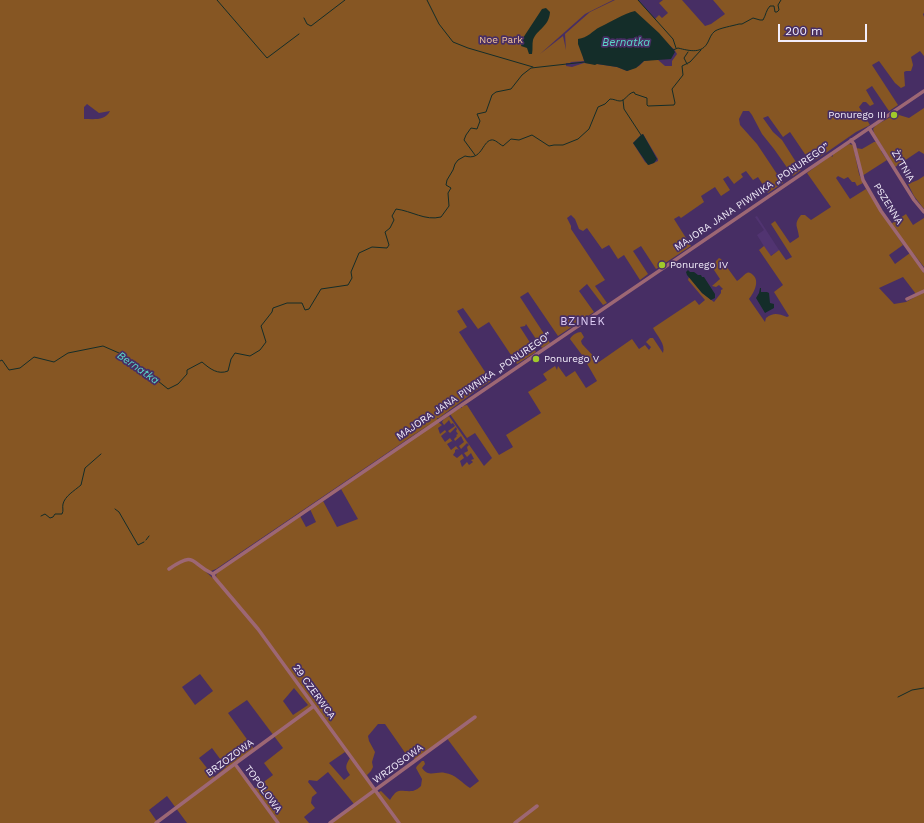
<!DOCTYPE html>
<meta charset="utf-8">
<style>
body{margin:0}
#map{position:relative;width:924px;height:823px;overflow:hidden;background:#472e64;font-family:"Work Sans",sans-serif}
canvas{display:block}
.scale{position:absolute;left:778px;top:24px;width:89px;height:18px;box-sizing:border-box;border:2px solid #f2edfa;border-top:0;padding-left:5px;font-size:12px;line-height:14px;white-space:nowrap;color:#f2edfa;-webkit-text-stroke:3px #472e64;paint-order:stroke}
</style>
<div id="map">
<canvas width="924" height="823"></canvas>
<div class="scale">200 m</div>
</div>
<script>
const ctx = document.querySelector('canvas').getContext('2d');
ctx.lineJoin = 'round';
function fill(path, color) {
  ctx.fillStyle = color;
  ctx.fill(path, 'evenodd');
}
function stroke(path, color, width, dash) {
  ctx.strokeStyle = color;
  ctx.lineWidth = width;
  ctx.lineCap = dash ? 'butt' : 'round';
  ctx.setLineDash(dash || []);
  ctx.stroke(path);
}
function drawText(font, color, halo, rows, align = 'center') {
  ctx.font = font + ' "Work Sans",sans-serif';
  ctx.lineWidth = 3.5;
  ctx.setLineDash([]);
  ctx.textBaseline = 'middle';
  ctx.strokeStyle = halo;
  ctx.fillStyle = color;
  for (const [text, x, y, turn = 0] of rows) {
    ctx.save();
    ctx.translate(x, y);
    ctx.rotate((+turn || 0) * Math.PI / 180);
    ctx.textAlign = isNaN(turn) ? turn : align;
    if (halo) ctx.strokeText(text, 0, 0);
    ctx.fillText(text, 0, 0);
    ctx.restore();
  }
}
const built = new Path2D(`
 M757,216l22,34 -9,6 -13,-21 7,-5 -9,-13z`);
const green = new Path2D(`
 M0,0h613l-28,14 -45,40 23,-18 3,14 -1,-16 25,-22 25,-12h23l17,19 4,-4 3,3 6,-5 -9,-10 4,-3h19l23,26 6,-2 14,-10 -12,-14h211v13l-1,1 1,3v39l-4,-5 -9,6 2,8 -2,6h-5l-2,1 1,14 -4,2 -6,-5 -16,-22 -7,4 26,40 -9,6 -17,-25 -6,4 8,14 -4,2 -4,-4h-3l-4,5 11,18 -14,7 -39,27 -5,1 -1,3 -21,-31 -7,5 -15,-21 -5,2 10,14 9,8 19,30 -8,6 -19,-27 -12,-15 -10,-19 -3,-4h-6l-4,8 1,6 17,19 26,39 -15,10 -10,-16 -5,3 -7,-9 -5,3 2,3 -9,7 -6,-8 -5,3 7,11 -9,6 -6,-9 -14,9 3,6 -23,16 -2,-2 -5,3 17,27 -35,23 -15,-23 -8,5 15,23 -8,6 -16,-25 -6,4 -9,-14 -7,4 -15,-21 -4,3 -4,-2 -4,-10 -4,-4 -4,3 4,8v3l34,51 -10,6 12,17 -4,2 -16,-21 -8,7 15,21 -36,24 -30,-44 -8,5 30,46 -8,5 -16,-24 -1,2 -5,1 16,25 -19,12 -28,-42 -11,7 -15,-21 -6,3 10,16 -8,5 32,49 -16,10 -1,-1h-1l1,2 -35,26h-2l1,4 4,3 -4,3 2,6 5,-4 2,3 -1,-1 -5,4 4,6 5,-4 3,4 -1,-1 -5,3 4,6 5,-4 3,4 -2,-1 -2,1v2l-2,3 4,3 5,-4 2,4 -4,3 2,6 5,-5 2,3 4,-3 -2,-2 3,-1 -3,-6 -4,4 -3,-4 4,-2 -1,-4 2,-2 -2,-2 -6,6 -2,-3 5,-4 -3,-6 -6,5 -1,-2 3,-3 -1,-1 2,-1 -2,-3 1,-2 -1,-2 -6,6 -2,-2 7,-5 -2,-3 -2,1 -2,-4 -5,5 -2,-3 2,-3 5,-3 35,50 8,-8 -17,-25 -8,5 -17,-24 10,-6h2v-2l5,-1 32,50 14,-8 -7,-12 35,-22 -13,-21 19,-12 -4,-6 12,-8 2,4 1,-4 8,11 9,-6 11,17 11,-7 -15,-26 -12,-16c2,-4 7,-7 11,-7l3,5 -3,4 1,3 17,18 33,-23 7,10 6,-4 4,5 2,-3 -5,-5 4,-4h3l10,15c3,-9 -6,-17 -10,-25l42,-28 4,5 6,-5 -17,-20 1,-3 13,16 12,9 7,-9v-3l2,-1 -4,-4 -3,2 -4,-1 8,-7 -6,-9 2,-9 3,-3 2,1 16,22c4,-2 7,-7 10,-8 2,-1 4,0 6,2 7,6 1,18 -4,24l16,23 1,-4c8,-6 12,-4 21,-1l2,-1 -15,-24 9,-7 -24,-35 5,-4 7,10 8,-6 7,10 6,-3 -21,-33 4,-3 15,22 9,-6c-1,-11 -6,-12 2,-22h4l6,5 20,-13 -24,-34 24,-18 1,2 1,-1 -1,-2 17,-10 4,1 6,29 4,9 -6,3 -2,-4h-3l-4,-5 -4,2 -6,-3 -2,2 14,21 16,-10 37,56 -14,10 6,9 15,-11 14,20v17l-8,4 -13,-17 -24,11 15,16 12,-2 18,-10v531h-595l25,-19 -26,-32 -11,9 -8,-1 -1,2 9,11 -5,4 -1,6 4,5 -11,9 5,6h-122l-20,-27 -18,14 9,13h-158zM648,24c6,5 23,24 26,25l3,5 -5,7v5h-7l-8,-7 -13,2 -5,5 -12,5 -10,-4 -20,-3 -13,-1 -12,4 -6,-1v-3h4l1,-1 13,-1 -1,-4 19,-30 3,-2zM87,104l12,9 11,-2c-5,10 -16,8 -26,8v-12zM643,134l15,25v2l-9,4 -4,-3 -12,-19 8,-8zM430,424l-89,65 17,30 -21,8 -14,-26 -13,8 6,13 -10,5 -6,-11 -83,56 -1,4 3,8 -14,-13h6l5,-2zM200,674l13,17 -18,14 -13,-18zM294,688l14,17 -15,10 -10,-14zM247,700l36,48 -19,15 9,12 -20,15 -19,-26 20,-15 -26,-36zM378,724h7l23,33 3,-2 4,5 31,-23 33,44 -9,7c-8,-5 -15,-14 -25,-15 -9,-2 -16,5 -23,-5l3,-4 -1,-3h-2l-5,5 -1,2 6,11 -1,7c-2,2 -5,4 -8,5 -13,1 -15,-4 -23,9l-9,-9 -4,2 -10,-18 4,-4 2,-4 -1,-5 3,-10 -6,-11 -1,-5zM212,748l14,19 -12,10 -15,-19zM345,752l5,6c-5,8 -5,10 0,17l-6,5 -15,-17z
 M924,108v46l-5,-3 -24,16 -21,-34 -1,-4 3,-4 22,-12 1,2 10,3z
 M874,142h2l6,8 -1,1 6,9 -25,16 -6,-28 6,1z
 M924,176v33l-10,-13 -6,-12 10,-4z
 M906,214l7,11 11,-7v49l-11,-14h-1l-21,-29z`);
const water = new Path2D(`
 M546,8l4,4c-1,15 -13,17 -17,28 -1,4 0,9 -1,14h-3l-2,-6 -6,-2 2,-8 19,-29z
 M635,11l24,22 14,16 2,3 -4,7 -27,2 -8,7 -9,3 -10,-4 -20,-3 -2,1 -10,-2 -7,-19v-5c10,-1 14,-8 22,-12 11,-5 23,-13 35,-16z
 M643,134l14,25 -3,4 -6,2 -15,-22 8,-8z
 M688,270l2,2h4l4,3h3l1,2h2l11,17v4l-4,2 -9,-7 -15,-18 -1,-3z
 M760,288h1v4h6l2,1 1,10 4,1v4l-9,5 -9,-15 3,-5z`);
const stream = new Path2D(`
 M217,0l50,58 32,-24
 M427,0l12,24 14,18 15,6 65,19
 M638,0l35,39 3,9
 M304,18l3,6 4,2 34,-26
 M673,50l5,-2c12,3 24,6 30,-6 2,-4 3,-8 7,-11 5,-3 17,-5 24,-7h3l11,-6 7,2h3c3,-5 3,-10 7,-14h4l1,6h2l2,-2 -1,-5 3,-5
 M687,64l-3,-6 4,-6
 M623,100l1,9 17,26
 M475,155l-11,-15 2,-5 5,-7 6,1 3,-8 -3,-7 9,-2 6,-17 4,-3 15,-3 11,-14 9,-7 54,-6
 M0,361l2,-1 7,10 11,-2 14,-11 20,5 14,-9 35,-7 16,7 19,12 30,24 10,-5 9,-10v-4l15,-8c8,7 16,13 26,9l3,-12 4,-6 15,3 10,-6 6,-8 -5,-16 11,-14 1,-4 14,-5h15l3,7 4,-1 12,-20 27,-4 4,-7 -1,-6 8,-19 13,-6 15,1 2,-3 -4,-13 5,-4 4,-8 -2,-4 4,-7c16,2 29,12 45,8l8,-11 -1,-13 3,-5 -5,-3 1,-5 6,-10 2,-6 3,-4 7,-4c17,5 17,-14 26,-16 4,-1 8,4 12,6l8,-7 8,1 13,-5 17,11 5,-1h9l15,-6 11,-10 9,-22 7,-3 5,-5c4,0 7,2 10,2 5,0 8,-8 14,-9l1,2 12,4v7l1,1 26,-1 1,-2 -3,-14 11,-14 -1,-9 8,-4 11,-12
 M115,509l4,3 19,33 6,-3
 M41,516l4,-2 5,4 3,-1 2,-3h7c2,-4 0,-6 1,-10 2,-8 11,-13 18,-19l4,-17 16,-14
 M146,540l3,-4
 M898,697l14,-7 12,-2`);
const minor = new Path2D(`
 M869,128l45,72 10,12
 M851,140l3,4 9,36 18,31 43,60
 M907,299l17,-8
 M169,569c28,-19 21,-5 44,5
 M213,574l711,-483
 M213,574l1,3 44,52 141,194
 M235,764l43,59
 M156,823l84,-63 74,-54
 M330,823l145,-106
 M515,823l22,-17`);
const markers = [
 [894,115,4,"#a0c92b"],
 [662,265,4,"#a0c92b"],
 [536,359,4,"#a0c92b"]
];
const parkNames = [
 ["Noe Park",501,40]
];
const poiNames = [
 ["Ponurego III",886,115,"right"],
 ["Ponurego IV",670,265],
 ["Ponurego V",544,359]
];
const streetNames = [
 ["ŻYTNIA",903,166,59],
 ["MAJORA JANA PIWNIKA „PONUREGO”",752,197,-34],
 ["PSZENNA",888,204,58],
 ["MAJORA JANA PIWNIKA „PONUREGO”",474,386,-34],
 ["29 CZERWCA",314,692,54],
 ["BRZOZOWA",230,758,-36],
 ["WRZOSOWA",398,764,-36],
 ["TOPOLOWA",263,789,54]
];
const waterNames = [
 ["Bernatka",626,43],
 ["Bernatka",138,368,35]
];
const neighbourhoodNames = [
 ["BZINEK",583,322]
];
fill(built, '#513471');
fill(green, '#865623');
fill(water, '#142d29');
stroke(stream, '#142d29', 1);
stroke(minor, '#9d6774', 3.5);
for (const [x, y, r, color] of markers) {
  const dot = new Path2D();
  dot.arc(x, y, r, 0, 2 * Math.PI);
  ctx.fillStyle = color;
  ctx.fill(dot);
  stroke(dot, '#472e64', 1.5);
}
drawText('10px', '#f1c399', '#472e64', parkNames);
drawText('10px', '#f2edfa', '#472e64', poiNames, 'left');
drawText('10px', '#f2edfa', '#472e64', streetNames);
drawText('italic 11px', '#5ad9c9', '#472e64', waterNames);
ctx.letterSpacing = '1px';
drawText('11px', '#e1d0f8', '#472e64', neighbourhoodNames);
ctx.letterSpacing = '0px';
</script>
